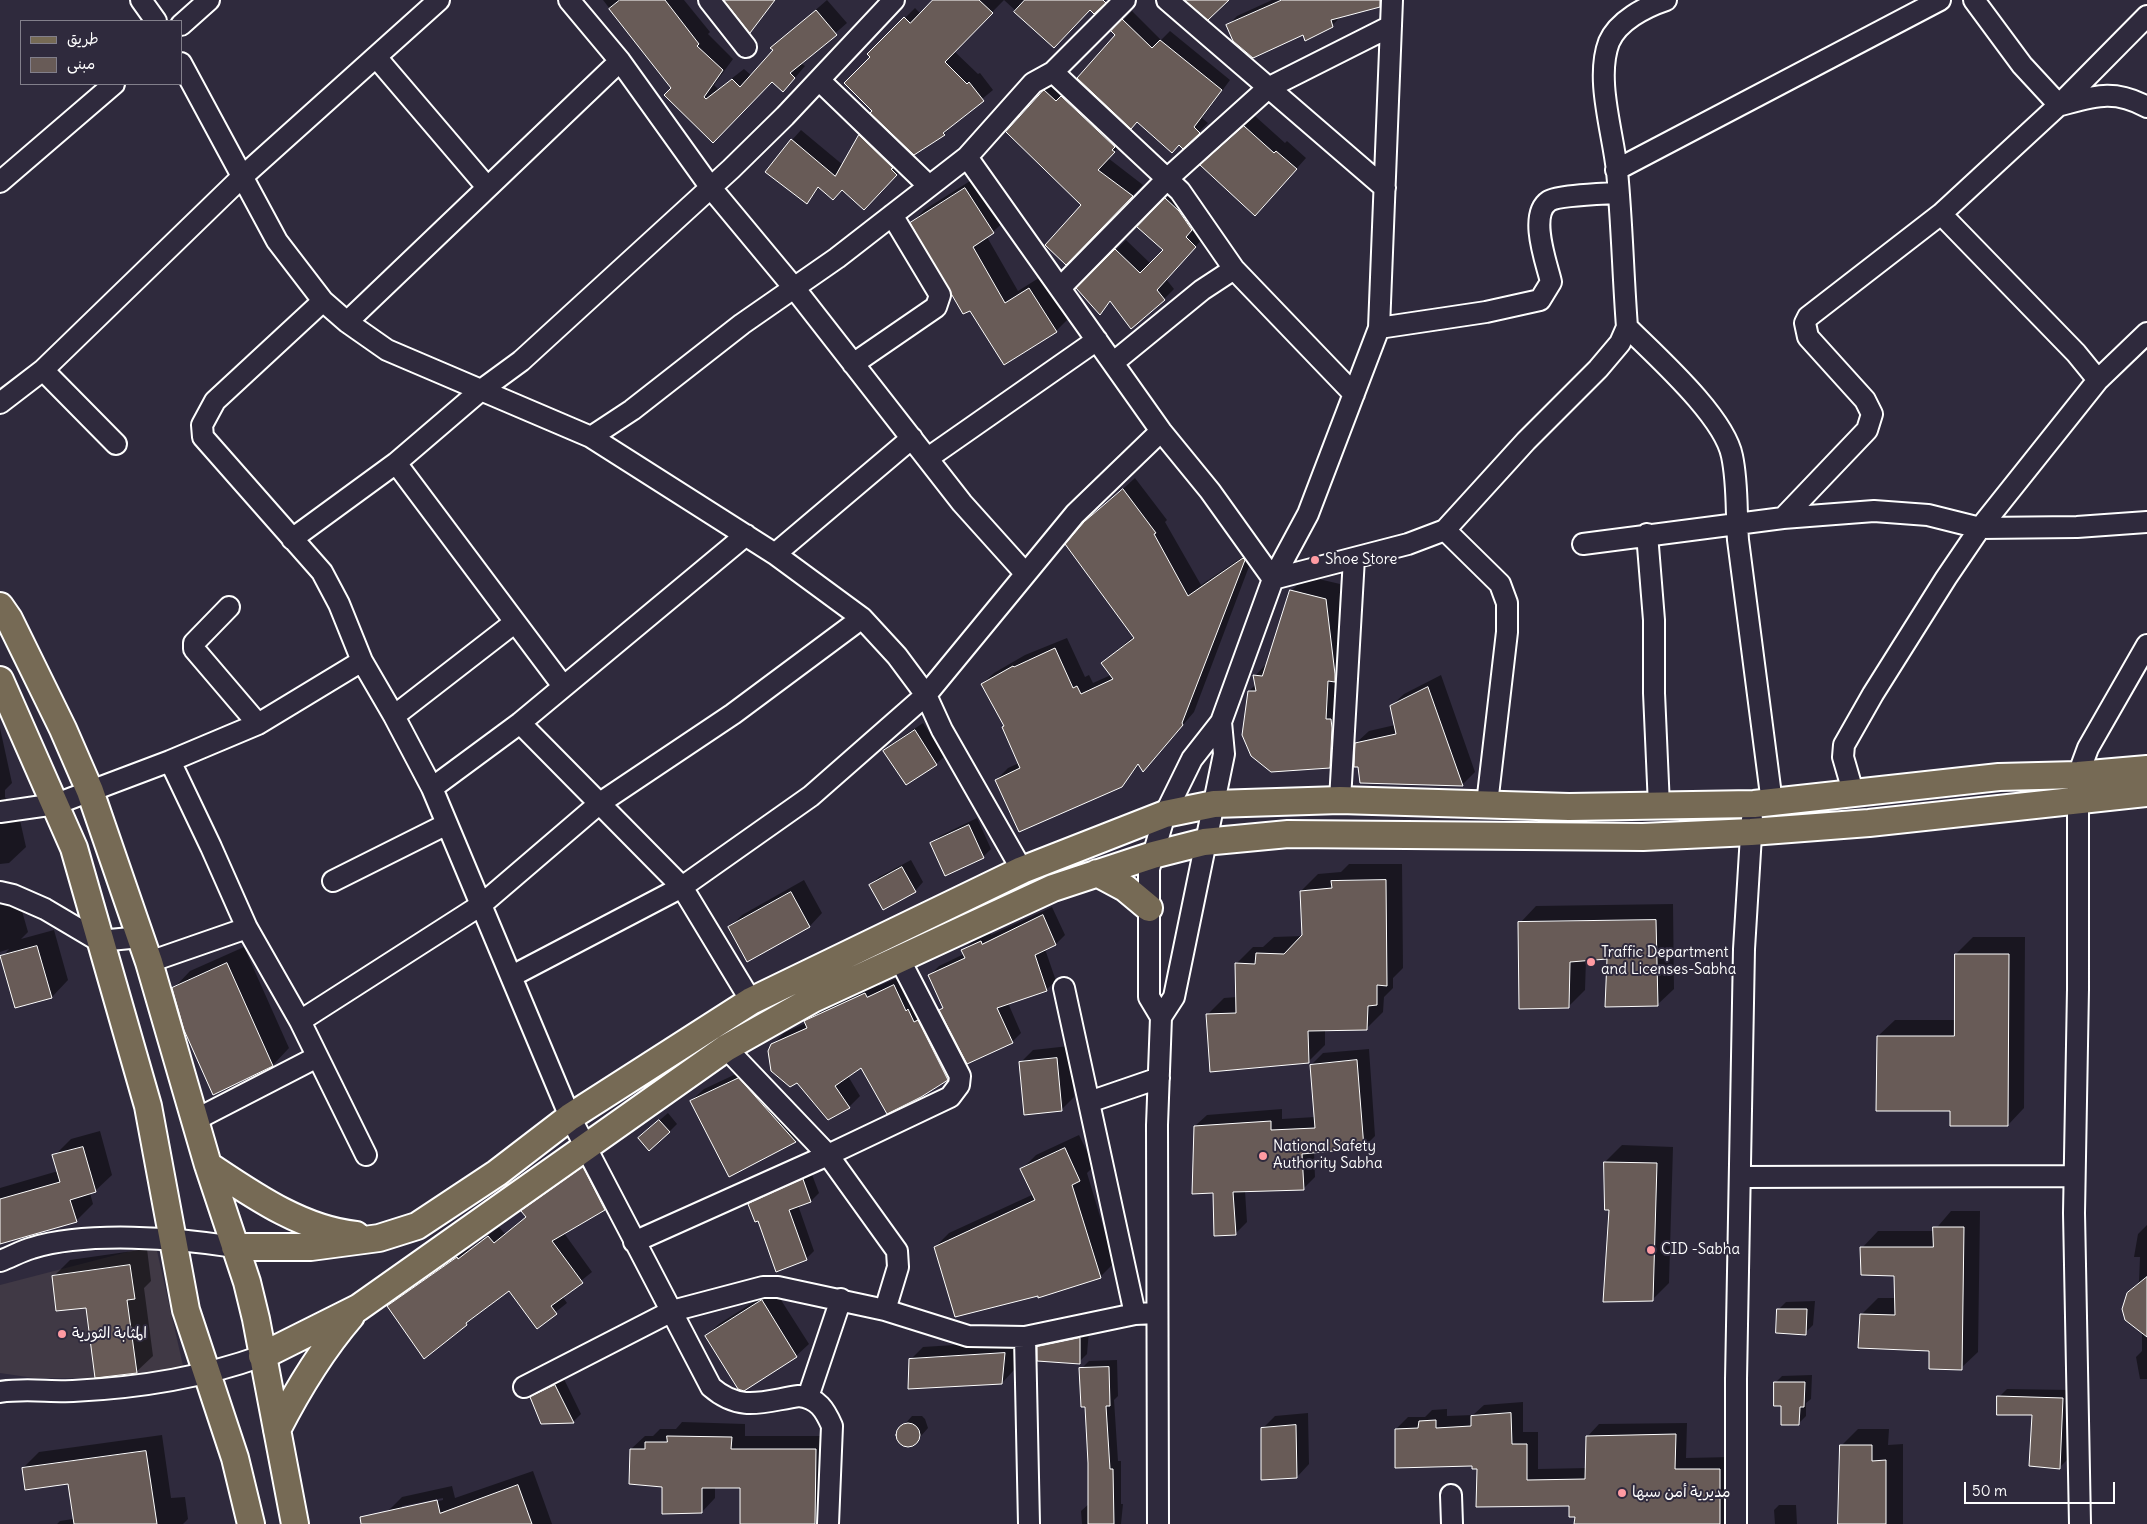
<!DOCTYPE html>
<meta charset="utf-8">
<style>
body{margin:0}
#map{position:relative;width:2147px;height:1524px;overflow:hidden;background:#2f2a3d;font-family:Delius,"Playpen Sans Arabic",sans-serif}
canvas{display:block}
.legend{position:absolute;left:20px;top:20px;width:162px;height:65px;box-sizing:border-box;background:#2f2a3d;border:1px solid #827f8b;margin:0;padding:6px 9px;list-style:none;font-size:15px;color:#fff}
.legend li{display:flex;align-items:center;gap:10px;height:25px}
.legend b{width:25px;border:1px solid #827f8b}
.scale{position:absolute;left:1964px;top:1482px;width:151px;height:22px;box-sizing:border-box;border:2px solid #fff;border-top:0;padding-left:6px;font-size:15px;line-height:18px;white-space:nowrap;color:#fff;-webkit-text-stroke:4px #2f2a3d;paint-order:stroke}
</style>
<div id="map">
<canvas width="2147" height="1524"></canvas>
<ul class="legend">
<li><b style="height:6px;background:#766a55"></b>طريق</li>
<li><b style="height:14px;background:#685b57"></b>مبنى</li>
</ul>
<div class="scale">50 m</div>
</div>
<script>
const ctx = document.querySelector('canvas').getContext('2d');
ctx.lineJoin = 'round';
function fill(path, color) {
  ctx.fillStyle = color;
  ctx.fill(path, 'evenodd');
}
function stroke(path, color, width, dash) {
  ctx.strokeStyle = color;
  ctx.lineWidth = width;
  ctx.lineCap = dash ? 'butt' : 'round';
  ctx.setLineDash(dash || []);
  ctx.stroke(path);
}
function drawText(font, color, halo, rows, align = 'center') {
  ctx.font = font + ' Delius,"Playpen Sans Arabic",sans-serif';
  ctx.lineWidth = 4;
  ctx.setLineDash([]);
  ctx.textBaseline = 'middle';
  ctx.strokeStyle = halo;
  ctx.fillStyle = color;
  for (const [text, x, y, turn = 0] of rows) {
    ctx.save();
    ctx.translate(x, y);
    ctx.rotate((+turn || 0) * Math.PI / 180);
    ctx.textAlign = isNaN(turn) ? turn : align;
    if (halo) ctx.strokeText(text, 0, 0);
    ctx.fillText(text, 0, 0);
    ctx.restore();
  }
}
const built = new Path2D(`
 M135,1250l22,1 27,119 -78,8h-72l-34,-5v-88z`);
const shadow = new Path2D(`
 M603,0h81l26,32 -2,2 25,25 -19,26 4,4 26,-20 8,7 23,-26 -3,-2 55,-48 20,23 -46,40 4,3 -11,13 -21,2 -60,61z
 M726,0h50l-25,31z
 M934,0h172l-12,12 -3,-4 -37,38 -50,-46 -50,51 24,23 2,-1 13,17 -40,33 1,1 -10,10 -30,19 -45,-99 46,-46 6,6z
 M1272,0h96l-27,16 -9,10 -29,8 -76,-8 10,-10z
 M1132,11l29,29 9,-9 60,49 -28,38 6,5 -25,24 -70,-116z
 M1053,82l72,59 -17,17 35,27 -77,78 17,-58 -42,-112z
 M1255,116l30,27 2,-2 19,17 -41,46 -52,-50z
 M869,126l37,39 -32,34 -31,-10 -23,-2 -13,15 -15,-62 9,-10 42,35 17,-30z
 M978,176l28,44 -19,17 31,54 24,-15 26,43 -12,12 -51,32 -93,-140 12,-13z
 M1176,189l29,47 -39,43 8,10 -10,10 -53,2 -11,12 -22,-25 48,-48 25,24 14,-15 -26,-23z
 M1135,478l32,42 -2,2 36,63 55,-37 -62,164 -40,47 -11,11 -3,-6 -19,22 -125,-6 12,-12 11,-5 -14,-38 -23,-41 12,-11 31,-18 42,-17 18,39 4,-2 4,8 18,-8 -9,-12 32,-27 -49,-113z
 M1306,576l34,8 10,74 -5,94 -16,15 -77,-12 -9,-21 6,-43 7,-7 -1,-8 13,-14 23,-71z
 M1441,675l34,97 -12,12h-55l-52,-41 13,-12 26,-6 -4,-19 13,-12z
 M923,723l22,33 -9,8 -30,20 -21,-33 8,-8z
 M0,728l12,55 -7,7v7l3,6 9,4 9,40 -17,16 -9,1z
 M977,818l14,31 -8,8 -52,-13 9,-8z
 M911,860l12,22 -8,9 -45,-6 9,-8z
 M1349,864h53l1,104 -10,10v10l-9,9 -1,15 -17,17h-41v16l-17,17 -101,-47 17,-17 13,-1 -1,-33 17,-17h10l11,-10 29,-1 -2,-45 17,-17 23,-2z
 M804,880l18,33 -12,13 -62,34 -18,-33 12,-12z
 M18,897l10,35 -7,7 33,-9 14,50 -16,17 -50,-40 7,-8 -9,3v-50z
 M1673,904l1,85 -17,16 -48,-48 -23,2 -1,31 -17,17 -48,-84 16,-17z
 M1052,907l13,28 -9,9 -11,5 11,32 -10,9 -38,13 13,30 -9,9 -71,-32 3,-4 -14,-31 9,-9 25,-12 -1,-3 9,-9 18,-9 1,2z
 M1973,937h52l-1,171 -16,17 -57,-15 -73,-74 17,-16h61v-66z
 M244,947l45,101 -16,17 -99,-77 16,-17z
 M906,974l52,94 -11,11 -85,-13 -14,10 12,20 -11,11 -77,-62 12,-12 22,-10 11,-13 60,-28 2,4z
 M1069,1046l5,51 -13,13 -41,-47 13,-13z
 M1369,1049l6,87 -11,11 -50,5 1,25 -12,12 -58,2 2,31 -12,12 -21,-42 -19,-66 12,-11 75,-6v10l33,-2 -4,-52 12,-12z
 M751,1067l57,62 -12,12 -66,35 -39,-75 13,-12z
 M668,1113l9,11 -8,8 -30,6z
 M100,1131l12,44 -17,16 -5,2 3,11 -17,17 -76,22v-55l58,-17 -4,-15 17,-17z
 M1079,1135l15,31 -7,7 27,90 -14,14 -165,-30 14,-14 85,-39 -12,-25 14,-14z
 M1622,1145l51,2 -4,136 -17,17 -42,-91 -5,-47z
 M594,1158l21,40 -11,11 -40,24 28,39 -30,24 5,7 -30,24 -28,-38 -43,35 -77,-18 10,-10 69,-49 1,3 30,-23 6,7 22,-18 -4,-5 10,-10z
 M811,1172l8,21 -8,8 -13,4 16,46 -8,8 -47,-40 -9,-15 8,-8z
 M1951,1211h29l-2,141 -17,16 -30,-18 -70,-35 17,-17h18l-1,-23 -33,-27 16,-17h56z
 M2147,1225v154h-7l-4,-22 6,-6v-19l-14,-39 11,-11 1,-25h-6l4,-23z
 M147,1249l4,32 -7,7 9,68 -17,16 -49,-66 -34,-29 17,-17z
 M774,1289l35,55 -13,12 -90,-20 13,-12z
 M1815,1301l-2,24 -8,8 -27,-23 8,-8z
 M1089,1330l-2,24 -8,8 -41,-15 9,-8z
 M1016,1341l-2,29 -12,13 -92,-23 13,-13z
 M1117,1360l1,36 -4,4 4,61h3v43h2l-2,20h-39l-1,-13 9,-8v-40l-9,-94 8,-8z
 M1812,1375l-1,24 -5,4v13l-7,7 -16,-18 -8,-22 7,-7z
 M563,1377l18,37 -8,8 -41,-25 8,-8z
 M2007,1389l64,1 -3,69 -8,8 -26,-53 -35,-17z
 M1523,1402v30h15v37l49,-1v-31l12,-13 88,-1 -1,35 45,-1 1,67h-156v-8l-5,-11 -93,-38 -82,-38 12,-12h17l7,-7 15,-1v7l26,-1 11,-10z
 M1308,1413l1,51 -12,13 -34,-49 12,-12z
 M912,1416h10l3,3 3,9 -15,17h-10l-6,-8v-4z
 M682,1422l63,2v12h84v88h-88v-37h-26v11l-13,14 -39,-26 -32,-37 14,-13h8l7,-7h16z
 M1858,1429h31l-1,16 15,-1v80h-64l2,-78z
 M162,1435l9,63 14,-1 3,22 -5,5h-126l3,-3 13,-2 -4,-37 -46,-14 16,-16z
 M533,1471l19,53h-163l-2,-12 15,-15 50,-11 3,12zM443,1498v2l-41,9v-3z
 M1779,1505h17l1,19h-22l-1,-14z`);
const building = new Path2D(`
 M620,0h45l34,44 -2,2 26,24 -19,27 2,2 26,-20 8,8 33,-37 -3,-2 46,-38 21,25 -47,38 5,5 -12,14 -11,-10 -59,61 -49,-48 7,-7 -62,-79z
 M724,0h51l-25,33z
 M933,0h46l14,13 -48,49 22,22 2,-2 15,19 -41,32 2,2 -31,20 -44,-42 2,-2 -28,-28 26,-26 -3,-3 37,-37 6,6z
 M1025,0h78l3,3 -12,11 -4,-4 -36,38 -40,-36z
 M1185,0h44l-21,20z
 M1282,0h98v7l-49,13 2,7 -28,14 -2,-6 -50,23 -20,-17 -7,-16z
 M1122,19l30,29 8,-8 62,50 -28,37 6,6 -17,16 -4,-4 -7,8 -35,-31 -6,7 -54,-51 38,-43 -4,-4z
 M1044,90l12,11 5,-5 54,51 -3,3 3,2 -17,18 35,26 -67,69 -21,-20 36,-40 -75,-73z
 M1244,126l30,27 2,-2 21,18 -42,47 -55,-51z
 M859,135l34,33 -2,1 6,6 -33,35 -22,-20 -9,10 -15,-13 -11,17 -42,-32 26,-33 44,37z
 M965,188l29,45 -21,14 32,56 24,-15 28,44 -53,33 -34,-54 -7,3 -53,-91z
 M1165,198l14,13 13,19 -6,7 10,10 -39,43 8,10 -34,29 -21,-28 -10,14 -24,-27 39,-39 25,24 23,-23 -26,-23z
 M1123,489l33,44 -2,1 34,62 55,-38 2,2 -63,163 1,2 -40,47 -5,-8 -16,23 -103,45 -24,-52 25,-12 -18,-41 2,-1 -23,-42 32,-18 1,1 41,-19 18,40 4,-2 4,8 32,-15 -12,-16 33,-25 -69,-94 19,-22z
 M1290,590l36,9 9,75v8l-7,-1 -2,38h5l1,9 -2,40 -59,4 -20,-16 -9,-21 6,-44h8l-3,-16 9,1z
 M1428,687l35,99 -103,-3 -2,-16h-4l1,-24 41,-9 -6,-28z
 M915,730l22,35 -31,20 -23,-34z
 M969,825l15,33 -39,18 -15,-33z
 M902,867l14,25 -33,18 -14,-25z
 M1386,880l1,106 -10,-1v20l-9,1 -1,24 -59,1 1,32 -99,9 -4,-58 30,-1 -1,-50 20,1 1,-11 28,1 18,-19 -2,-44 32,-3 -1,-7z
 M791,892l19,35 -63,35 -19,-35z
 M1043,915l13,30 -21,10 12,36 -50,17 16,35 -46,21 -28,-54 4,-2 -15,-33 37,-17 -4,-8 20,-9 1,3z
 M1656,920l2,86 -53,1 2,-48 -37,3 -1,46 -50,1 -1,-87z
 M37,946l15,52 -37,10 -15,-52z
 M1955,954h54l-1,172h-58v-15h-74l1,-75h77z
 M227,963l46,103 -60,29 -29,-65 -12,-42z
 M894,985l12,26 2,-2 6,13 4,-2 30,60 -27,17 -34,17 -26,-46 -26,18 15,22 -22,12 -31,-37 -7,4 -19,-16 -3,-20 3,-7 36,-16 -3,-7 2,-1 59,-27 2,4z
 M1057,1058l5,53 -38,4 -5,-53z
 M1357,1060l7,88 -62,6 2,36 -71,2 3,43 -22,1 -1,-43 -21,1 2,-68 77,-5v9l44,-2 -5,-63z
 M739,1078l57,64 -67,35 -39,-76z
 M659,1120l11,12 -21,19 -11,-13z
 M83,1147l13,45 -26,8 7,22 -77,22v-45l60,-17 -8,-27z
 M1065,1148l15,33 -8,4 29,93 -63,20v-2l-83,21 -21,-70 101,-47 -15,-31z
 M1604,1162l53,1 -4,138 -50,1 6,-92h-4z
 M583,1167l22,43 -53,31 31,42 -32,23 6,8 -20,15 -28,-38 -43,32 1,2 -43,34 -37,-53 70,-49 1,2 30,-23 6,7 32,-26 -5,-6z
 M803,1179l8,23 -22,8 18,50 -31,12 -18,-51 -3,1 -7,-18z
 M1933,1227h31l-2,143 -33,-1v-18l-71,-3 2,-34 35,1 -1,-39 -33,-1 -1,-28h73z
 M130,1265l5,34 -8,1 10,73 -42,5 -9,-70 -30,3 -4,-35z
 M2147,1277v60l-22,-17 -3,-11 5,-16z
 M762,1300l35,57 -53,34 -6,-2 -33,-53z
 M1777,1309h30l-1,26 -30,-2z
 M1080,1338v26l-43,-3v-14z
 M1005,1353l-3,31 -94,5 1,-30z
 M1109,1367l1,39h-4l4,63h3l1,55h-26v-61l-3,-56h-4l-2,-39z
 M1774,1382h31l-1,25h-4l-1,18h-18v-19h-7z
 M555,1385l19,38 -33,1 -11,-27z
 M1997,1396l66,2 -3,71 -31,-3 3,-51h-35z
 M1511,1413l1,31h15v36l58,-1 1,-43 90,-2 -1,35h45v55h-146l1,-7h-6v-11l-93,1 1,-38h-5v-3l-77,2v-39l23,-1 1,-7 17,-1v8l35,-2v-10z
 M896 1435a12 12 0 1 1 24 0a12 12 0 1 1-24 0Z
 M1296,1425l1,53 -36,2v-52z
 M667,1436l65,1 -1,12h85l-1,75h-75v-36h-38v25l-40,1v-27l-33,-3 1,-35h15v-7h22z
 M1840,1445h32v16l14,-1v64h-48z
 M146,1451l11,73h-83l-6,-40 -43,6 -3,-22z
 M518,1485l14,39h-171l-1,-7 77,-17 3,13z`);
const minor = new Path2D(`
 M141,0l15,21
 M569,0l51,61 91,127 84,101 167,214 63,70
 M709,0l37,47
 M1167,0l218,188
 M1974,0l48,65 37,40 -118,109 135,139 22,27
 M181,25l28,-25
 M376,57l111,130
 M181,63l96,178 46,60 24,21 40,28 204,87 184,117 87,64 35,38 29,39 16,35 80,140
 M1053,72l127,119 54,78
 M819,80l110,106
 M2059,105l88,-89
 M2061,105c34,-9 53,-16 86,2
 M967,157l194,274 49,60 63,88 135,-35 37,-14 81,-89 72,-72 22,-26 7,-16c-4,-52 -5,-104 -10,-156 -4,-39 -22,-92 -8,-129 9,-21 36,-35 57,-42
 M1616,170l324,-170
 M0,182l114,-98
 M1060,288l107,-109 101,-91 123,-62
 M323,301l-108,100 -13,24 1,12 119,135 17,32 23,57 32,55 38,72 138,329 141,270c30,26 53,14 88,9 19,2 26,14 33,30l-4,98
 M347,322l273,-261
 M1627,327c29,29 97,89 105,129 6,28 4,56 6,84l34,263
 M1379,328l107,-16 54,-12 11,-18c-4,-18 -23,-67 -2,-81 10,-6 55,-7 69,-8
 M1114,362l88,-72 32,-21 120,125
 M853,364l83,-57 4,-12 -48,-80
 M43,370l73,74
 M0,403l43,-33 199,-193 197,-177
 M591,437l41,-27 110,-86 95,-66 130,-101 66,-74 20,-11 72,-72
 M928,458l169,-118
 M396,463l167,223
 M1783,518l84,-88 5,-16 -7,-14 -57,-63 -3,-14 3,-6 133,-103
 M1445,530l55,54 7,19v29l-20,172
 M1647,534l7,86v73l5,113
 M292,539l104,-76 84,-72 41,-30 210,-192 54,-53 109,-116
 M1583,544l200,-26 91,-7 54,4 52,13 97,-1 70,-5
 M775,554l137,-116
 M229,607l-35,36v6l64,75
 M394,716l120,-93
 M520,723l162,164 69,114
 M170,761l41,86 36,81 53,93 66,134
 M432,788l88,-65 226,-188
 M1854,795l-11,-38 1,-12 29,-51 73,-116 34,-50 118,-148 49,-47
 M1340,800l14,-242
 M0,812l56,-8 114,-43 88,-37 104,-63
 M333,881l112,-56
 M0,892l13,3 32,14 54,32 42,-4
 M149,962l98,-34
 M512,976l170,-89 129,-91 115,-101 149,-181 86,-83
 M1064,988l71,326
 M1161,1017l-12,-20v-128l16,-55 27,-55 29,-37 52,-143 35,-65 71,-186 13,-328
 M300,1021l181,-116 119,-102 133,-89 129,-96
 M726,1048l102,107 69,96 1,16 -13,43
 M1089,1102l70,-24
 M195,1120l122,-63
 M1741,1177l333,-1
 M634,1242l194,-87 122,-58 9,-12 1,-9 -60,-116
 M0,1261c11,-4 21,-10 32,-13 56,-17 145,-10 203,-1
 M1025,1337l4,187
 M524,1387l148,-76 91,-24h15l107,23 83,26 57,1 110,-23 22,-1
 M0,1392c24,-4 49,0 73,-1 64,-3 128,-13 189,-35
 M808,1397l33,-98
 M1451,1495l1,29
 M1158,1524l-1,-399 4,-108 13,-20 50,-243 -3,-32
 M1736,1524v-145l8,-430 8,-130
 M2080,1524l-6,-311 4,-224v-214l10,-27 59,-103`);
const major = new Path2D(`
 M0,606l9,13 54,110 27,62 59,171 59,203 39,117 9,37 39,205
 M0,680l74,168 74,258 38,204 49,148 16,66
 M1097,873l28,15 24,20
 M208,1165c45,30 93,64 148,70
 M235,1247h76l68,-9 38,-12 80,-53 73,-56 181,-116 271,-131 143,-56 49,-10 126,-4 229,7 185,-3 245,-27 79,-2 69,-6
 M262,1356l96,-48 368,-260 87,-49 240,-111 100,-33 51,-13 84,-8 355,3 108,-5 118,-9 278,-30
 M277,1430c21,-41 44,-79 74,-114`);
const markers = [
 [1315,560,5,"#ff9aa2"],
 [1591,962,5,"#ff9aa2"],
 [1263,1156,5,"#ff9aa2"],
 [1651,1250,5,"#ff9aa2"],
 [62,1334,5,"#ff9aa2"],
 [1622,1493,5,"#ff9aa2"]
];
const poiNames = [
 ["Shoe Store",1325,560],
 ["Traffic Department",1601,953],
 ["and Licenses-Sabha",1601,970],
 ["National Safety",1273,1147],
 ["Authority Sabha",1273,1164],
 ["CID -Sabha",1661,1250],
 ["المثابة الثورية",72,1334],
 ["مديرية أمن سبها",1632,1493]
];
fill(built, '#403945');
fill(shadow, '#0007');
fill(building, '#685b57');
stroke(building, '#fff', 1);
stroke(minor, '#fff', 24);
stroke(major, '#fff', 30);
stroke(minor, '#2f2a3d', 20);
stroke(major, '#766a55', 26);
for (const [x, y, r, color] of markers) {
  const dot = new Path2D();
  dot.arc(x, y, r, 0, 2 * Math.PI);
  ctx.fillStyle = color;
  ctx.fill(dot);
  stroke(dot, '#2f2a3d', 2);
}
drawText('15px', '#fff', '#2f2a3d', poiNames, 'left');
</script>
